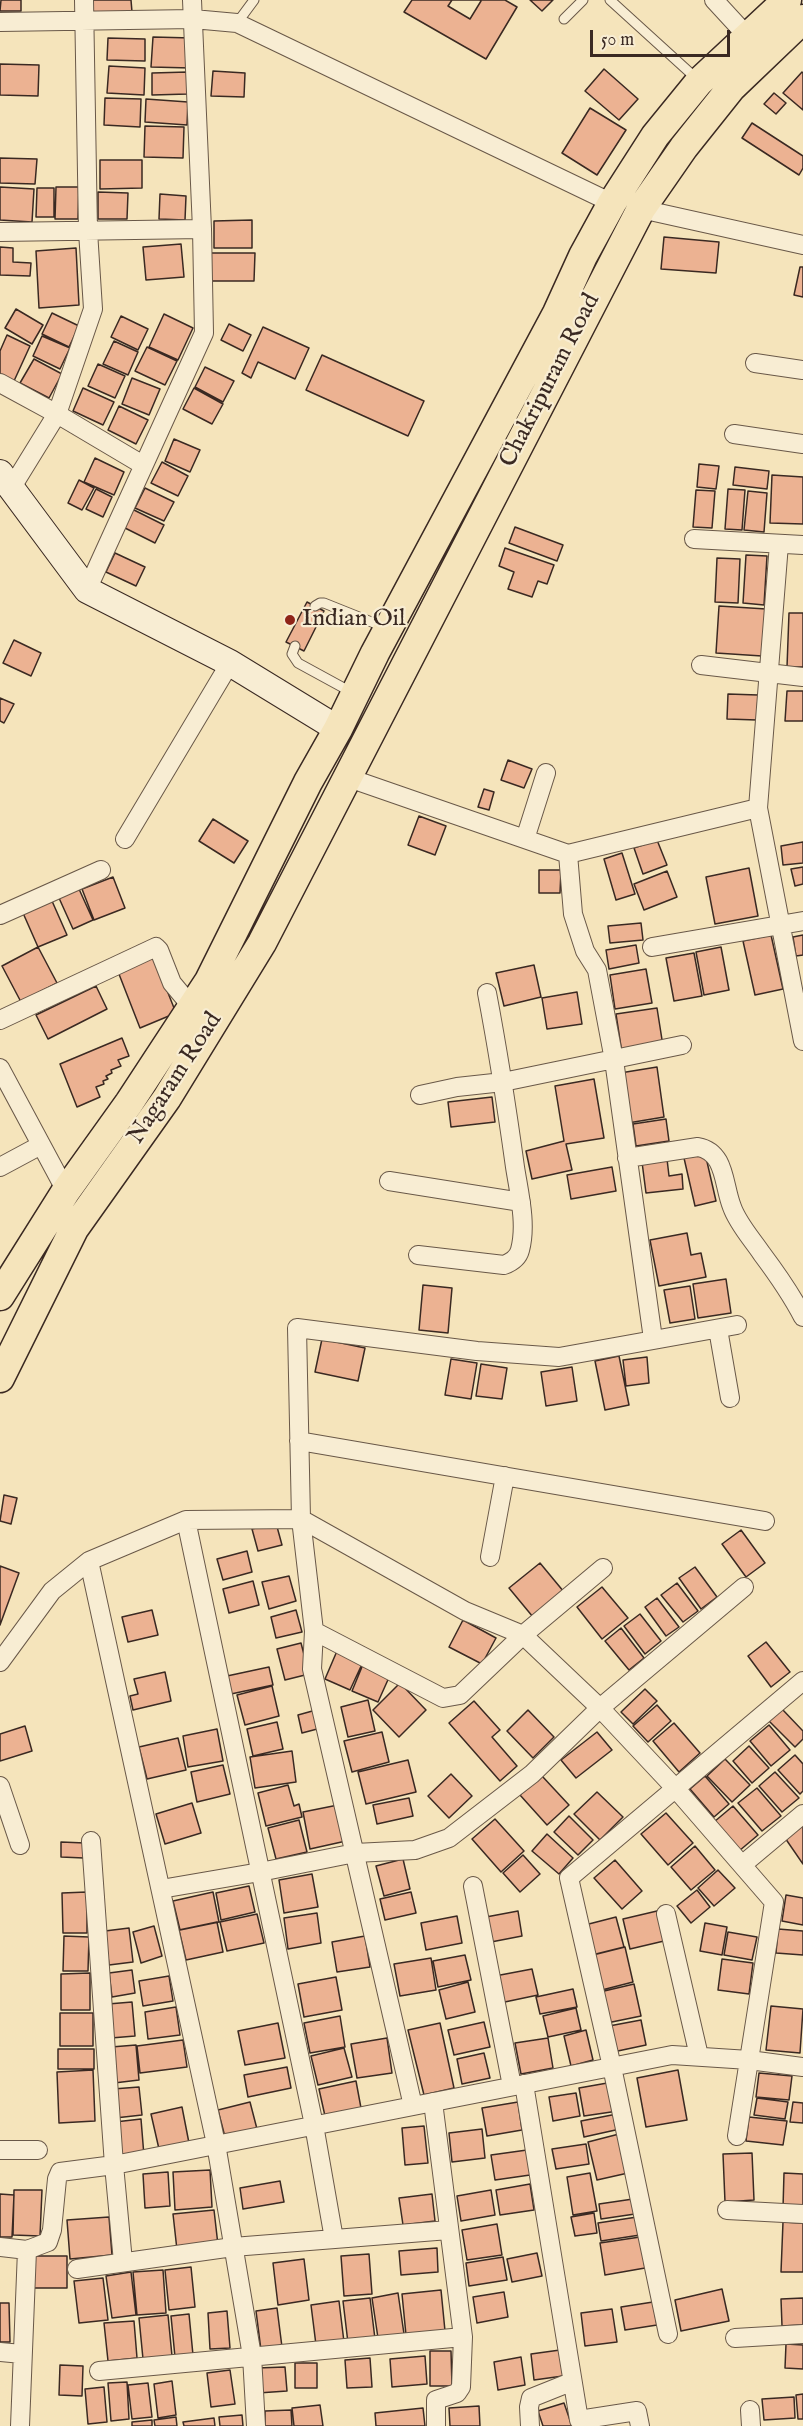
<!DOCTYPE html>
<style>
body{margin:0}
#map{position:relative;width:803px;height:2426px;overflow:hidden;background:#f5e4bb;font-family:"IM FELL English",serif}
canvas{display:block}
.scale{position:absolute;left:590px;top:30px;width:140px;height:27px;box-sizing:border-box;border:3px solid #3a2922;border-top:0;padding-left:8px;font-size:18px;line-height:21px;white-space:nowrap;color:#3a2922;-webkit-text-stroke:4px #f8edd3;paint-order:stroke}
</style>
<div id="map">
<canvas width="803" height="2426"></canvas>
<div class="scale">50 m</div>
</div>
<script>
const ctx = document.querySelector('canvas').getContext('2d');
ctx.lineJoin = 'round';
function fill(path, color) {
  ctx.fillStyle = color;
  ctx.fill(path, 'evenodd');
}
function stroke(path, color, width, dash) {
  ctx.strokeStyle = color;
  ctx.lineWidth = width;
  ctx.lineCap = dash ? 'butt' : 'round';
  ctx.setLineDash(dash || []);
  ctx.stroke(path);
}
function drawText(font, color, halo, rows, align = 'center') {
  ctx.font = font + ' "IM FELL English",serif';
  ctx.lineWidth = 4.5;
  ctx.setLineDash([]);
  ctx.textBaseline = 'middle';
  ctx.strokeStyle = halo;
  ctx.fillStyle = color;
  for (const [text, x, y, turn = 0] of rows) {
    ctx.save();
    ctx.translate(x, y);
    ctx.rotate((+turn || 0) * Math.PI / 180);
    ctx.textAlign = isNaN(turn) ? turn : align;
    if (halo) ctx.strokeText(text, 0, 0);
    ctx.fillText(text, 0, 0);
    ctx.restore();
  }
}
const building = new Path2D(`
 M1,0h20v11h-21z
 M92,0h39l1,12 -40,1z
 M412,0h93l12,7 -31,52 -82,-47z
 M452,0h28l1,1 -11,18 -22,-13z
 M530,0h23l-11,11z
 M153,37l39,1 -1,30 -40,-1z
 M108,38l37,1v22l-38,-1z
 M0,64l39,1 -1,31 -38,-1z
 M109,66l36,2 -1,27 -37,-2z
 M604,69l34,30 -19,21 -34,-29z
 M213,71l32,2 -1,24 -33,-1z
 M188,72v22l-36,1v-22z
 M802,72l1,1v37l-20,-17z
 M774,93l12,10 -10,11 -12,-10z
 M105,98l36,1 -1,28 -36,-2z
 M146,99l42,3 -1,23 -42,-3z
 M590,108l36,22 -29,45 -35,-22z
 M752,123l51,33v12l-4,7 -57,-37z
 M145,126l39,1 -1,31 -39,-1z
 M0,158l37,1 -2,25 -35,-1z
 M100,160h42v28l-42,1z
 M0,187l34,2 -2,33 -32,-2z
 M56,187h23l-1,32h-23z
 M37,188h17v29h-18z
 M98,192l30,1 -1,26h-29z
 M160,194l26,2 -1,24 -26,-1z
 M252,220v28h-38v-27z
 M664,237l55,5 -3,31 -55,-4z
 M181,244l3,33 -38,3 -3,-33z
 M0,247l13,1v14l18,1 -1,13 -30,-1z
 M76,248l3,57 -40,3 -3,-57z
 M209,253h46l-1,28h-45z
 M800,267h3v30l-9,-2z
 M16,309l27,16 -11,19 -27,-16z
 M52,313l27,13 -10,21 -27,-13z
 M164,314l29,14 -15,32 -29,-13z
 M121,316l27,13 -10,21 -27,-13z
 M229,324l22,11 -8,16 -22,-11z
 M263,327l46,21 -14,31 -37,-17 -7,16 -9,-5z
 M7,335l23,11 -16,35 -14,-6v-24z
 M42,336l28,12 -10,21 -27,-13z
 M114,341l24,11 -10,23 -25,-11z
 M147,347l30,14 -12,24 -30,-14z
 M322,355l102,46 -16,35 -102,-46z
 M34,359l28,15 -13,24 -29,-15z
 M98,364l27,12 -10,22 -27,-12z
 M205,367l29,14 -11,21 -28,-15z
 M132,378l28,11 -11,26 -27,-11z
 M83,388l31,14 -11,23 -30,-14z
 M194,388l29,16 -11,20 -29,-15z
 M119,406l29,14 -12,24 -28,-14z
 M174,439l26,11 -10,22 -25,-11z
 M95,458l29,14 -10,23 -30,-13z
 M162,462l26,14 -10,20 -27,-13z
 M699,464l20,2 -3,23 -19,-2z
 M735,467l34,4 -2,18 -34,-4z
 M772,475l31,2v47l-33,-1z
 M79,480l15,8 -12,22 -14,-7z
 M145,488l29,14 -10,19 -29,-13z
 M96,489l16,8 -9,20 -17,-8z
 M728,489l17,1 -3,40 -17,-1z
 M696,490l19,1 -3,37 -19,-1z
 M748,491l19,2 -3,39 -20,-2z
 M132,509l32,16 -9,18 -32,-16z
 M515,527l48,18 -6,16 -48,-18z
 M505,548l49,17 -7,19 -9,-3 -6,16 -24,-8 6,-17 -15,-6z
 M115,553l30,14 -9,19 -30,-14z
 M746,555l21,1 -3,49 -21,-2z
 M717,558l23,1 -2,44 -23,-1z
 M307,602l17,9 -20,40 -18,-9z
 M719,606l47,3 -4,47 -46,-3z
 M789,613h14v54h-16z
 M14,640l27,13 -10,23 -28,-13z
 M787,691h16v30h-18z
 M728,694l30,1 -1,25 -30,-1z
 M0,698l14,6 -10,19 -4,-2z
 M508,760l24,9 -8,19 -23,-8z
 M484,789l10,3 -5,18 -11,-3z
 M419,816l27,10 -11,29 -27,-10z
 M213,819l35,22 -14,22 -35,-22z
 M657,840l10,25 -24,9 -9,-26z
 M803,842v21l-20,2 -2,-19z
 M622,853l13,41 -19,6 -12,-41z
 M803,867v17l-8,2 -4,-17z
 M749,868l9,48 -43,8 -9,-47z
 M539,870h22l-1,23h-21z
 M667,871l10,26 -33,13 -10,-26z
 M113,877l12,31 -31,12 -12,-31z
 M79,889l14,31 -20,9 -14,-31z
 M52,901l15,34 -29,12 -15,-34z
 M641,923l2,17 -33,3 -2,-17z
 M771,935l12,54 -28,6 -12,-54z
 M803,935v20l-7,1 -3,-19z
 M636,945l3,18 -30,6 -3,-19z
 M38,947l19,36 -36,19 -19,-36z
 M721,947l8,43 -25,5 -8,-43z
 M694,953l8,43 -28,5 -8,-43z
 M153,955l23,58 -36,15 -23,-59z
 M534,965l7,32 -37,9 -8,-33z
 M646,969l6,34 -37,6 -5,-34z
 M96,986l11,23 -59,30 -12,-24z
 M577,992l5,32 -35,5 -5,-31z
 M657,1008l6,38 -41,7 -6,-39z
 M122,1038l7,18 -11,4 3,6 -10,4 1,3 -6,3 2,3 -5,2 1,3 -8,3 4,10 -23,10 -17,-43z
 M657,1067l7,50 -36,6 -8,-50z
 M594,1079l10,59 -38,6 6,26 -40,9 -6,-28 38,-10 -9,-55z
 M492,1097l3,25 -44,5 -3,-25z
 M666,1119l3,22 -33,5 -3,-22z
 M705,1153l11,48 -21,5 -11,-48z
 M667,1159l2,17 13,-2 1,15 -37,4 -4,-31z
 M612,1167l4,24 -45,8 -4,-24z
 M687,1233l4,22 10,-2 5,24 -47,9 -9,-46z
 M726,1279l5,34 -33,5 -5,-34z
 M423,1285l29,3 -4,45 -29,-3z
 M690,1286l5,33 -25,4 -6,-33z
 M322,1339l43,9 -7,33 -43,-9z
 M619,1356l10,49 -24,5 -10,-49z
 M647,1357l2,26 -23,3 -3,-26z
 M451,1359l26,4 -6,36 -26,-4z
 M481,1364l26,4 -5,31 -26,-3z
 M572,1367l5,34 -31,5 -5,-34z
 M4,1495l13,3 -6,26 -11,-3z
 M276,1523l6,22 -24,6 -6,-22z
 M741,1530l24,33 -19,14 -24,-33z
 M247,1551l5,21 -29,8 -6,-21z
 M540,1563l24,29 -31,25 -24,-29z
 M0,1566l19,7 -19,52z
 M695,1567l22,30 -16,12 -22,-31z
 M289,1576l7,25 -27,8 -7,-27z
 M253,1581l6,24 -30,8 -6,-24z
 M677,1583l21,28 -15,11 -22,-27z
 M602,1587l26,31 -26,21 -25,-32z
 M657,1598l22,29 -13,9 -21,-29z
 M152,1610l6,25 -30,7 -6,-25z
 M296,1610l6,22 -26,6 -5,-21z
 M640,1614l21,27 -16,13 -21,-28z
 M463,1620l33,18 -14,26 -33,-17z
 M621,1628l23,30 -15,12 -24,-29z
 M766,1642l24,30 -19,15 -23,-31z
 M301,1643l8,31 -24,6 -8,-31z
 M337,1651l26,11 -13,28 -25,-11z
 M364,1662l27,11 -13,29 -26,-11z
 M269,1667l4,18 -42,9 -4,-18z
 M165,1672l6,29 -38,9 -3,-14 8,-2 -4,-15z
 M400,1683l26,27 -27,27 -26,-27z
 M272,1686l7,30 -34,9 -8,-30z
 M645,1689l12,12 -24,23 -12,-12z
 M368,1700l7,31 -27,6 -7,-30z
 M474,1701l26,29 -8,7 25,29 -17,15 -51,-58z
 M657,1705l14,16 -23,21 -15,-16z
 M782,1709l21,22v8l-8,8 -26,-26z
 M316,1710l5,18 -19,5 -4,-18z
 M528,1710l26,27 -21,21 -26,-27z
 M277,1722l6,27 -30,7 -6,-27z
 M674,1723l26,30 -21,19 -26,-31z
 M769,1725l21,25 -19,16 -21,-25z
 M25,1726l7,25 -32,10v-27z
 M217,1729l6,32 -35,6 -5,-31z
 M382,1732l7,30 -37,10 -8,-31z
 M597,1732l15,18 -36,28 -15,-18z
 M178,1738l8,32 -39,9 -8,-32z
 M749,1746l20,22 -17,15 -19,-22z
 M292,1751l4,31 -41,6 -5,-31z
 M795,1755l8,9v27l-3,3 -22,-24z
 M725,1759l25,26 -18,17 -25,-26z
 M408,1760l8,32 -50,12 -8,-32z
 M223,1765l7,29 -33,8 -6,-30z
 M775,1772l24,26 -17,14 -23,-26z
 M451,1774l21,22 -23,22 -21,-22z
 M542,1776l27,29 -22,20 -27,-30z
 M705,1776l24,28 -15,13 -24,-28z
 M288,1785l6,21 5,-2 3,13 -36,9 -8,-33z
 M757,1788l24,28 -19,15 -24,-28z
 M597,1792l26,25 -23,23 -26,-26z
 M409,1798l4,18 -36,8 -4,-19z
 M192,1803l9,30 -36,11 -9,-30z
 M338,1805l8,36 -36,8 -7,-37z
 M733,1806l25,29 -19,16 -25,-29z
 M666,1813l27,30 -25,22 -27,-31z
 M569,1816l24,24 -15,15 -24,-23z
 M495,1819l29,32 -23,21 -29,-33z
 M299,1820l8,32 -31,7 -8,-31z
 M803,1822v42l-20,-29z
 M547,1834l26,24 -14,16 -27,-23z
 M61,1842l24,1 -1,15 -23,-1z
 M695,1846l20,24 -24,20 -20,-23z
 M523,1855l17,19 -20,18 -17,-19z
 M403,1859l7,30 -26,7 -8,-30z
 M615,1860l27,31 -20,18 -28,-31z
 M718,1870l17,18 -21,18 -16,-18z
 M312,1874l6,33 -34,6 -5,-33z
 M249,1886l6,26 -34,8 -5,-27z
 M697,1890l13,17 -19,16 -14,-17z
 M87,1892v41h-24l-1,-40z
 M213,1892l6,30 -39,8 -7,-29z
 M411,1892l5,21 -31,7 -5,-21z
 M786,1895l17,3v27l-21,-4z
 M518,1911l4,25 -31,6 -5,-25z
 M657,1911l7,30 -34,8 -7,-30z
 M317,1913l4,30 -33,6 -4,-31z
 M257,1914l7,29 -37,8 -7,-29z
 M457,1916l5,27 -36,7 -5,-27z
 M616,1917l8,30 -36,9 -7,-30z
 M217,1922l6,30 -37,8 -7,-30z
 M705,1923l22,4 -5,28 -22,-4z
 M154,1926l8,30 -21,7 -8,-31z
 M129,1928l4,34 -24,3 -4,-34z
 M778,1929l25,2v24l-27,-2z
 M728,1932l29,5 -5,23 -28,-5z
 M64,1936l25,1 -1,34h-25z
 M365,1936l5,31 -33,5 -5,-30z
 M625,1947l8,35 -35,9 -9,-35z
 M465,1955l6,25 -33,7 -5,-26z
 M431,1958l5,32 -36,6 -6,-32z
 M722,1959l31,4 -4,31 -31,-4z
 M532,1969l6,26 -38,8 -5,-27z
 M132,1970l3,23 -23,4 -3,-24z
 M90,1973v37h-29v-36z
 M169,1976l4,25 -30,5 -4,-25z
 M336,1977l6,33 -38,7 -6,-33z
 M468,1982l7,30 -29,7 -7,-29z
 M634,1984l7,32 -34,7 -7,-31z
 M573,1989l4,18 -37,7 -4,-17z
 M132,2002l3,34 -24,2 -3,-34z
 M771,2006l32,3 -3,44 -34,-3z
 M176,2007l4,28 -32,4 -3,-27z
 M576,2008l5,22 -33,7 -5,-21z
 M60,2013h33v33h-33z
 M340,2016l5,31 -35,6 -6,-30z
 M641,2020l5,25 -33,7 -4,-26z
 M484,2022l6,25 -36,8 -6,-25z
 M278,2023l7,35 -40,7 -7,-34z
 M440,2023l14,65 -30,7 -16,-65z
 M586,2030l7,30 -22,6 -7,-30z
 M387,2038l5,35 -35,5 -6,-34z
 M548,2038l5,30 -32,6 -6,-31z
 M183,2040l4,27 -47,6 -3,-27z
 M136,2045l3,35 -25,3 -3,-36z
 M344,2048l8,29 -34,8 -7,-29z
 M58,2049h36v20h-36z
 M484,2053l6,25 -28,6 -5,-25z
 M287,2067l4,21 -43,9 -4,-22z
 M93,2070l2,51 -36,2 -2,-51z
 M678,2070l9,50 -41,7 -9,-49z
 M759,2073l33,3 -3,24 -33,-3z
 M356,2081l5,27 -36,8 -6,-27z
 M613,2082l5,29 -34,5 -5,-28z
 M139,2087l3,28 -27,3 -2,-29z
 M576,2093l4,23 -27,5 -4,-24z
 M757,2098l31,4 -3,17 -31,-4z
 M250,2102l7,27 -32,8 -7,-27z
 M518,2102l4,28 -35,6 -5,-28z
 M793,2102l10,1v20l-13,-1z
 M182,2107l7,36 -30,6 -8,-35z
 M617,2114l3,15 -36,8 -3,-16z
 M749,2117l38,4 -4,24 -37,-4z
 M141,2119l3,37 -27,2 -2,-36z
 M424,2126l4,37 -23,2 -3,-37z
 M482,2129l3,29 -33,4 -3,-29z
 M619,2134l9,39 -31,7 -9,-38z
 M586,2144l3,20 -33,5 -4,-20z
 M527,2150l3,25 -35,5 -4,-25z
 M752,2153l2,47 -29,2 -2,-48z
 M210,2170l2,37 -37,3 -2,-38z
 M168,2172l2,34 -25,2 -2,-34z
 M590,2173l7,38 -24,4 -6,-38z
 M784,2173l19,1v34h-20z
 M280,2181l4,21 -41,7 -3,-21z
 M530,2184l4,26 -34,5 -4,-25z
 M14,2190h28l-2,46 -27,-1z
 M491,2190l4,25 -34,6 -4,-25z
 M0,2194l14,1 -2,42h-12z
 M432,2194l3,27 -32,4 -4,-27z
 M633,2199l2,15 -34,5 -2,-15z
 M214,2210l4,35 -41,5 -4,-36z
 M594,2213l3,20 -22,3 -4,-19z
 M109,2217l3,38 -42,4 -3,-39z
 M637,2217l3,18 -39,6 -3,-18z
 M783,2222l20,1v49h-22z
 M497,2224l5,31 -35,5 -5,-30z
 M640,2237l5,31 -40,7 -5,-32z
 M437,2248l1,24 -37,3 -2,-24z
 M537,2253l5,23 -30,6 -5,-23z
 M369,2254l3,40 -28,2 -3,-40z
 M32,2256h35v32h-35z
 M503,2257l4,23 -38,6 -3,-23z
 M304,2259l5,41 -31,5 -5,-42z
 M191,2267l4,40 -26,3 -4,-40z
 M163,2270l3,43 -29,2 -4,-43z
 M131,2272l5,43 -24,3 -6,-42z
 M103,2278l5,42 -29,3 -5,-42z
 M722,2289l7,32 -48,10 -6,-31z
 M441,2290l4,41 -39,4 -4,-41z
 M504,2292l4,25 -31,6 -4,-26z
 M398,2293l6,41 -26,4 -6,-40z
 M370,2298l5,41 -27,4 -5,-42z
 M803,2298v27l-21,1 -1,-27z
 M339,2301l5,41 -28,3 -5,-40z
 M653,2302l4,23 -32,5 -4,-23z
 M0,2303h9l1,39h-10z
 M277,2308l5,39 -21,3 -5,-39z
 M612,2309l5,33 -32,4 -4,-33z
 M227,2311l3,37 -20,1 -2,-36z
 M189,2314l4,41 -18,2 -4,-41z
 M168,2315l4,41 -29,3 -4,-41z
 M134,2321l3,37 -29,3 -4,-38z
 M786,2344l17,1v24l-18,-1z
 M560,2350l3,26 -29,4 -3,-26z
 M430,2351h21l1,35h-22z
 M425,2356l2,28 -35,3 -2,-28z
 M521,2357l4,28 -27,5 -4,-28z
 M370,2358l2,29 -25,1 -2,-28z
 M295,2363h22v25h-22z
 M60,2365l23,1 -1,30 -23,-1z
 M285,2367l2,24 -29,2 -1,-25z
 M230,2370l5,34 -24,3 -4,-34z
 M172,2381l4,34 -18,3 -4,-34z
 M127,2382l2,37 -18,2 -3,-38z
 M148,2383l4,34 -20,2 -4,-34z
 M104,2387l3,35 -19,2 -3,-35z
 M803,2394v25h-5l-2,-24z
 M794,2397l1,21 -31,2 -2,-21z
 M564,2403l8,23h-29l-5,-15z
 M320,2405l3,21h-29l-2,-18z
 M479,2406l1,20h-30l-1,-18z
 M423,2408l2,18h-49l-1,-13z
 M291,2410l1,16h-27v-15z
 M242,2415l1,11h-23l-1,-9z
 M176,2417l1,9h-22l-1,-6z
 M214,2418l1,8h-31l-1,-4z
 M152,2420v6h-20v-4z`);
const lane = new Path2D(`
 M610,0l88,80
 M564,19l19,-19
 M237,23l17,-23
 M315,606l5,-3h4l60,24
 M295,646l-3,8 6,9 55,30`);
const street = new Path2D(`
 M714,0l35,38
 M0,22l193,-3 44,4 375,180
 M641,209l162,36
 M0,232l202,-3
 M755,363l48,7
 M0,383l57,31 86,51
 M734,434l69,10
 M12,487l45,-73 36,-105 -5,-78 -4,-231
 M694,539l109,6
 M779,544l-21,264 45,233
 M87,590l117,-257 -2,-104 -10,-229
 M701,665l102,12
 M346,777l222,77 190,-46
 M125,839l105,-176
 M525,839l21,-66
 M568,854l5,60 12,37 12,19 17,90 39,279
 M0,915l101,-45
 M652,947l151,-26
 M0,1020l156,-73 3,3 13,33 20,24
 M0,1068l66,123
 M420,1095l37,-8 46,-5 179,-37
 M627,1158l71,-11c28,5 25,38 34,60 6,17 20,32 30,47 15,20 29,40 41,63
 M0,1167l41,-22
 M389,1181l132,21
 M418,1255l86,10c8,-3 14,-7 16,-15 7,-26 -1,-57 -5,-83 -8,-58 -17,-116 -28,-174
 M718,1329l12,69
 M299,1441l466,80
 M186,1520l128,605 20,114
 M490,1557l15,-81
 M89,1561l127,583 36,212 4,70
 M314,1631l129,67 17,-3 63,-60 80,-67
 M0,1662l52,-71 37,-30 97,-41 115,-1 164,92 58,24 77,73 76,81 98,113 -37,234
 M0,1786l20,59
 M91,1841l23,324 9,97
 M742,1865l61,-51
 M473,1886l39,200
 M161,1889l99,-17 95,-19 60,-3 34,-12 83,-64 68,-66 144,-121
 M666,1914l33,142
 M524,2084l55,336 58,-9 3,15
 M433,2102l30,235 -2,50 -4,6 -21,7v26
 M413,2106l-101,-437 2,-38 -13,-112 -4,-191 180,23 82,6 178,-32
 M0,2150h38
 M727,2210l76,4
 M0,2247l27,3 21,-8 4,-12 5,-51 3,-7 54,-7 558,-110 77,5 54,7
 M77,2269l156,-22 216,-17
 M668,2334l-56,-267 -43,-189 234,-197
 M735,2338l68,-4
 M0,2352l22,2
 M99,2371l364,-34
 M750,2410l1,16
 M20,2426l7,-176
 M530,2426l-1,-19 2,-9 40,-16`);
const secondary = new Path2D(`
 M0,473l87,117 143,73 108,66`);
const primary = new Path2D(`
 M0,1296l66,-105 63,-88 80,-122 99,-199 30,-53 37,-76 182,-340 26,-57 29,-53 43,-67 44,-54 88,-82
 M0,1378l74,-149 93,-131 95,-155 379,-734 43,-62 47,-59 72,-69`);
const markers = [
 [290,620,6,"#8f2418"]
];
const streetNames = [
 ["Chakripuram Road",551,381,-63],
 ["Nagaram Road",176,1079,-57]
];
const poiNames = [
 ["Indian Oil",302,620]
];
fill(building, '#ecb292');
stroke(building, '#3a2922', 1.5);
stroke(lane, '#695848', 11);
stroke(street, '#695848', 20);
stroke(secondary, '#3a2922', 28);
stroke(primary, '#3a2922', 31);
stroke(lane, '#f8edd3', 9);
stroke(street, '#f8edd3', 18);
stroke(secondary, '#f8edd3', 26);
stroke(primary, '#f5e4bb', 28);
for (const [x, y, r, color] of markers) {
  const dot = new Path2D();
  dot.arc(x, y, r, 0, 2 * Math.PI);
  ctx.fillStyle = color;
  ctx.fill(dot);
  stroke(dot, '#f8edd3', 2);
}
drawText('24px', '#3a2922', '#f8edd3', streetNames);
drawText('24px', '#3a2922', '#f8edd3', poiNames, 'left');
</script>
